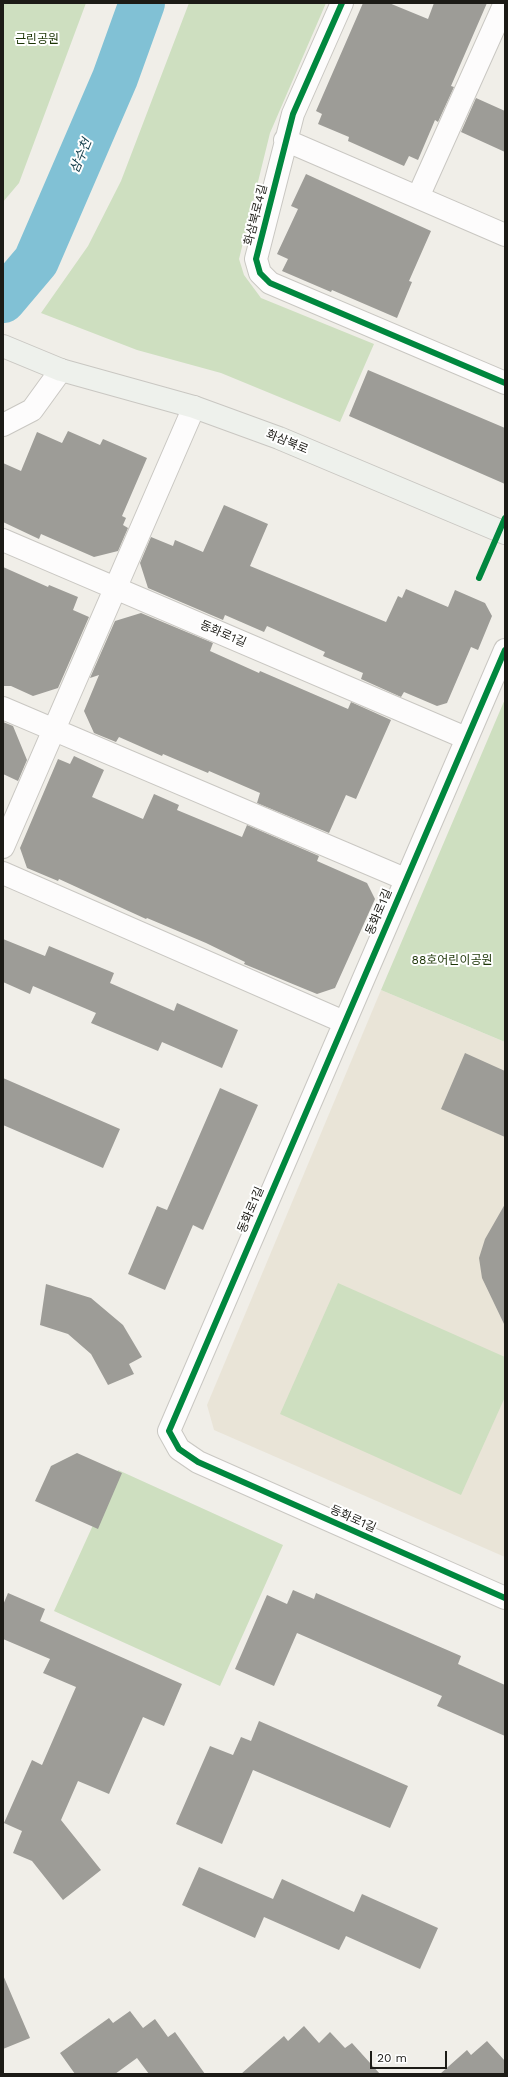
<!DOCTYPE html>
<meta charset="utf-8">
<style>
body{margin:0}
#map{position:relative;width:508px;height:2077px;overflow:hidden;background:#f0eee8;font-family:"Work Sans",sans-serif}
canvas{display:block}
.frame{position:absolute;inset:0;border:4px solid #1c1b16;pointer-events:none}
.scale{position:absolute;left:370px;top:2051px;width:77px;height:18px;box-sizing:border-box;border:2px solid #1c1b16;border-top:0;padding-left:5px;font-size:12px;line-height:14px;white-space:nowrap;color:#1c1b16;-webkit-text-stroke:3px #fff;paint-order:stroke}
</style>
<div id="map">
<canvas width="508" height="2077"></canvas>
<div class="frame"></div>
<div class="scale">20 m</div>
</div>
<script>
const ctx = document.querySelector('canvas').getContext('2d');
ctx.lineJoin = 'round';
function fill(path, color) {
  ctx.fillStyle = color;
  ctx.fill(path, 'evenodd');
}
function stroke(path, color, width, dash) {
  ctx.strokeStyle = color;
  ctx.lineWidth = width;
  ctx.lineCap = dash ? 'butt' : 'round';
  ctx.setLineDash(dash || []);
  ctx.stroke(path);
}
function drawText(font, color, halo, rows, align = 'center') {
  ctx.font = font + ' "Work Sans","Noto Sans KR",sans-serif';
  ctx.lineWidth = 4;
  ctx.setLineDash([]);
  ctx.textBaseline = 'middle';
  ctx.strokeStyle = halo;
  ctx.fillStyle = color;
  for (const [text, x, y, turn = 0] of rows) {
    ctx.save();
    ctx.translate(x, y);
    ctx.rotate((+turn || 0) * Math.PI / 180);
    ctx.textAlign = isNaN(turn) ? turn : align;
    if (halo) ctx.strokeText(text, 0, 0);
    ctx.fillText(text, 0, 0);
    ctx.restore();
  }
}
const built = new Path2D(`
 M381,990l124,52v515l-291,-127 -7,-25z`);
const green = new Path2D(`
 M3,3h83l-67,180 -16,19z
 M189,3h137l-56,130 -31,126 5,16 17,23 113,46 -34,78 -119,-49 -84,-23 -96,-37 47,-67 33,-65z
 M505,699v343l-124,-52z
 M338,1283l167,74v40l-44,98 -181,-81z
 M118,1470l165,75 -63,141 -166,-75z`);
const river = new Path2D(`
 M3,300l33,-39 79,-183 27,-75`);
const building = new Path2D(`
 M363,3h26l39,16 6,-16h53l-36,83 3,1 -16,35 -3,-2 -17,40 -9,-4 -5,10 -56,-25 1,-4 -31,-13 4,-10 -6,-3z
 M476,98l29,13v41l-44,-20z
 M306,174l125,57 -22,50 3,1 -15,36 -65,-28 -1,2 -49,-21 6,-12 -11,-5 21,-45 -7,-3z
 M368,370l137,58v56l-156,-68z
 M68,431l32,14 3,-6 44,19 -25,58 4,2 -3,7 5,3 -10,23 -24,6 -53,-23 -2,5 -36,-17v-59l18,8 16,-39 25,11z
 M224,505l44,19 -18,42 136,56 12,-26 4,2 4,-9 42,18 7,-17 30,13 7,13 -14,34 -7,-3 -24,56 -10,3 -33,-14 -3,5 -40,-18 2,-6 -40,-17 2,-4 -58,-26 -3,6 -39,-17 -2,5 -75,-32 -8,-25 11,-26 22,9 2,-6 28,12z
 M3,567l45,20 1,-2 29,12 -5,13 16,7 -31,71 -25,8 -22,-10h-8z
 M141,613l72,30 -3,8 49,22 1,-2 88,38 3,-7 40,18 -35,79 -10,-4 -17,38 -72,-30 3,-10 -51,-22 -1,2 -45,-19 -1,2 -43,-19 -3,5 -22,-9 -10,-22 15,-36 -9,3 25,-57z
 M3,722l10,4 14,34 -9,21 -15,-7z
 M74,756l30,14 -12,27 51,22 11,-25 25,11 -2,5 65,27 5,-12 72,31 -2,5 50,22 8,16 -40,89 -18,6 -73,-30 1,-2 -39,-19 -59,-25 -1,1 -87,-40 -1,2 -31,-13 -7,-20 38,-89 12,5z
 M3,939l42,17 4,-10 65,27 -4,10 64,28 3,-8 61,27 -16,38 -60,-26 -4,9 -67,-28 5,-10 -63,-27 -3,8 -27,-12z
 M465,1053l40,18v66l-64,-28z
 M3,1078l117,51 -17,39 -100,-43z
 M220,1088l38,17 -55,125 -10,-5 -28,65 -37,-16 29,-68 10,4z
 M505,1204v122l-23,-48 -3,-20 6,-19z
 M46,1284l45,14 32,27 19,32 -13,7 5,10 -26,11 -17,-31 -23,-20 -28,-9z
 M77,1453l45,20 -24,56 -63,-28 16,-35z
 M293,1590l21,9 2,-6 145,63 -3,8 47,21v51l-68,-30 5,-10 -145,-63 -23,53 -39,-17 32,-74 20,9z
 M8,1593l37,16 -5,12 142,63 -18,42 -21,-9 -34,77 -31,-13 -17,39 40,50 -38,30 -31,-39 -19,-8 9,-22 -18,-8 28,-63 10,5 34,-78 -33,-14 7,-14 -47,-20v-34z
 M259,1721l149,65 -18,42 -137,-58 -31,74 -46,-20 34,-78 23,9 8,-18 10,4z
 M199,1867l74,32 9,-20 72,33 8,-18 76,34 -18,41 -74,-33 -7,14 -75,-33 -9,21 -73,-33z
 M3,1975l27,63 -27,11z
 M130,2011l13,17 12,-9 13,18 7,-5 30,42h-56l-12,-16 -22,16h-40l-15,-21 49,-35 4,5z
 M304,2026l15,17 11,-11 15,16 7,-5 28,31h-139l43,-38 4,5z
 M487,2041l18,20v13h-65l27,-24 4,5z`);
const street = new Path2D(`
 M342,3l-49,111 -37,145 4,14 10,10 235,100
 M285,140l220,95
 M418,197l87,-194
 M3,425l29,-15 29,-40
 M3,540l463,198
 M505,650l-336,781 10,18 19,13 307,136
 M3,708l402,171
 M3,847l191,-440
 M3,873l341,149`);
const secondary = new Path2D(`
 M3,346l58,24 133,37 85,31 226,95`);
const cycleway = new Path2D(`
 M342,3l-49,111 -37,145 4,14 10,10 235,100
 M479,578l26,-60
 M505,650l-336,781 10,18 19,13 307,136`);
const parkNames = [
 ["근린공원",37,39],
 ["88호어린이공원",452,960]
];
const streetNames = [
 ["화삼북로4길",256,215,-76],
 ["화삼북로",287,442,22],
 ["동화로1길",223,634,23],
 ["동화로1길",379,912,-67],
 ["동화로1길",251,1210,-67],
 ["동화로1길",353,1519,24]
];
const waterNames = [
 ["삼수천",81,156,-67]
];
fill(built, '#e9e4d7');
fill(green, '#cedfc0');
stroke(river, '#81c1d5', 46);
fill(building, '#9d9c97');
stroke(street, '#c9c7c2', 24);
stroke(secondary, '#c9c7c2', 24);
stroke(street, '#fdfcfc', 22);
stroke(secondary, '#eef1ec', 22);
stroke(cycleway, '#00873e', 6);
drawText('12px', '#1c3506', '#fff', parkNames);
drawText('12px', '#1c1b16', '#fff', streetNames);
drawText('italic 13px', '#0d3846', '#fff', waterNames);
</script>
